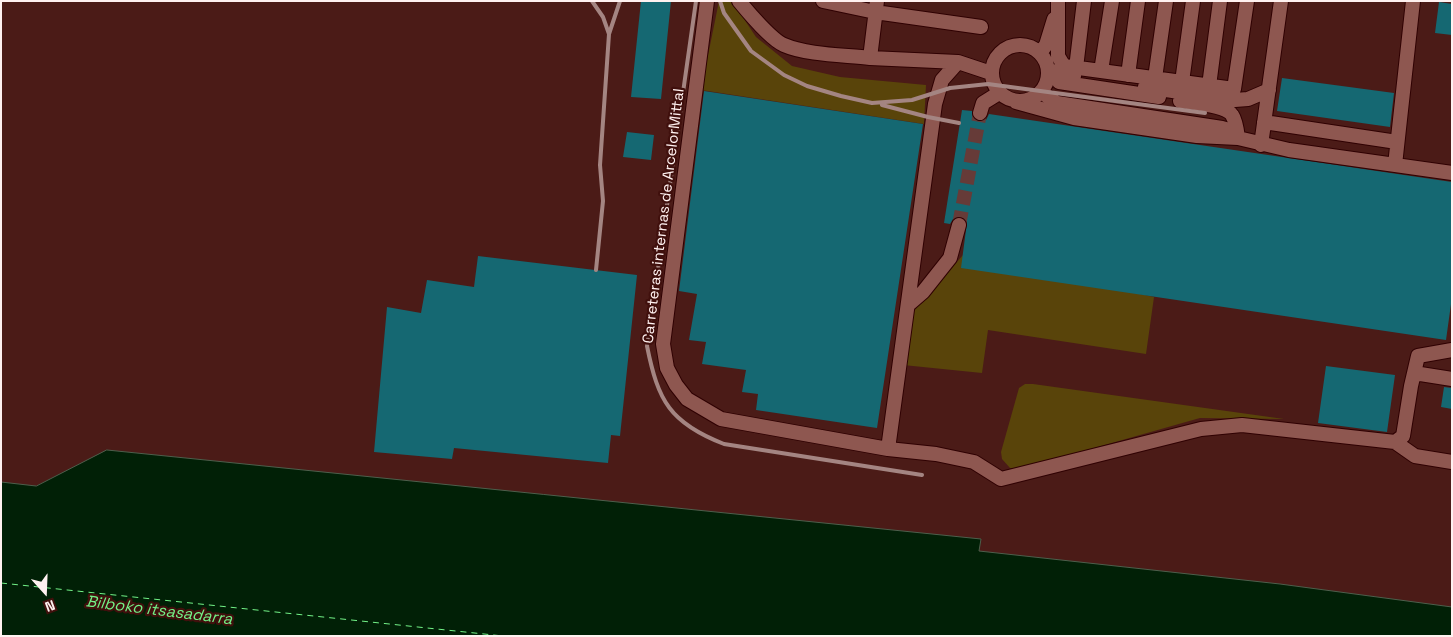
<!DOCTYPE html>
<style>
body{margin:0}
#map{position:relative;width:1453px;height:637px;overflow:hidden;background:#4b1b17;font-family:"Space Grotesk",sans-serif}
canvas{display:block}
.frame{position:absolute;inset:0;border:2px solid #fff1f0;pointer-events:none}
.north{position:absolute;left:20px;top:567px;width:50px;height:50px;-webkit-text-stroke:4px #40100d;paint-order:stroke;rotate:160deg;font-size:14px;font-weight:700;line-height:20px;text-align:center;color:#fff1f0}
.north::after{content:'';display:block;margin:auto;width:18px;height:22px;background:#fff1f0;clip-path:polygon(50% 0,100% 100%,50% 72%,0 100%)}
</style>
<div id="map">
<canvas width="1453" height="637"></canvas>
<div class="frame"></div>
<div class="north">N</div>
</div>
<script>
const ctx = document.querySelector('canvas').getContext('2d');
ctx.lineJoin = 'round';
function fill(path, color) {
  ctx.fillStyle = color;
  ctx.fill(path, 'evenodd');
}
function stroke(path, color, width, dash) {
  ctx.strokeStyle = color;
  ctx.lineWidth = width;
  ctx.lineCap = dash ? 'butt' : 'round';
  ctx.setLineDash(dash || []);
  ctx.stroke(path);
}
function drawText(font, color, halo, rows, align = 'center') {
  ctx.font = font + ' "Space Grotesk",sans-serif';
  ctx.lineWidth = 4.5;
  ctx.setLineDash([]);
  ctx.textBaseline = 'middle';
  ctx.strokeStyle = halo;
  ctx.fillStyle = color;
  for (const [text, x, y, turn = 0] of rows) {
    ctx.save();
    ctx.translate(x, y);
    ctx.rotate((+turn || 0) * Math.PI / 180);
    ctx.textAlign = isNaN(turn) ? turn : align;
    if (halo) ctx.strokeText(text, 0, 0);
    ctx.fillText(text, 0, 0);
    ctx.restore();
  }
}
const green = new Path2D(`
 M719,1h13l24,36 36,29 48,11 86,8 -2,39 -223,-34z
 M963,255l191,42 -8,57 -158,-24 -6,43 -79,-8 3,-45z
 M1025,384h8l251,35 -84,-1 -180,51 -10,-1 -8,-9 -1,-7 18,-64z`);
const water = new Path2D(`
 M107,450l874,89 -2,12 301,33 172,23v29h-1451v-154l35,4z`);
const ferry = new Path2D(`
 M1,583l502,53`);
const building = new Path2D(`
 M641,1h30l-10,98 -30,-2z
 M1439,2l13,2v31l-17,-2z
 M1282,78l112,15 -4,34 -113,-16z
 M704,91l219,33 -46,304 -121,-18 2,-16 -16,-2 4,-22 -44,-6 4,-22 -17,-2 8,-46 -18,-3z
 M962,110l10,1 1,8 5,2 8,-1 3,-6 463,68v115l-6,43 -485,-72 6,-46 -2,-3 -8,-3 -4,3 -3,5 -6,-1z
 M627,132l27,3 -3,25 -28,-3z
 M478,256l159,19 -17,161 -9,-1 -3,28 -154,-15 -2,11 -78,-7 13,-145 34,6 6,-33 47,7z
 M1326,366l69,9 -8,57 -69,-9z
 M1444,387l8,1v21l-11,-2z`);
const minorTunnel = new Path2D(`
 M959,225l21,-112`);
const minor = new Path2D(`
 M707,1l-44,343 4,24 9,17 11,14 34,20 167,30 48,5 38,8 27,17 200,-50 41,-4 153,17 8,-6 8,-50 7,-30 34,-6
 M739,1c9,11 33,39 45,44 23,10 61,10 86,13
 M823,1l52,11 106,15
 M877,1l-7,57 88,4 33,11
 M1058,1v55l6,10 170,23 13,-88
 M992 73a28 28 0 1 1 56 0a28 28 0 1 1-56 0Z
 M1040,53l6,-8 8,-26
 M1076,68l8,-67
 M1048,70l26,6
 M1101,71l11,-70
 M1128,75l10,-74
 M1155,78l11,-77
 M1059,82l100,15
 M1182,82l11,-81
 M1209,86l11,-85
 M1145,87l90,13 13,-1 21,-9
 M1041,92l16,11 165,25 14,4
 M1180,101c12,2 46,4 52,14 4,6 5,15 6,23
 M1016,102l58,16 123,18 41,2 51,12 163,23
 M980,113l3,-10 16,-10
 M1264,122l133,20
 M1261,145l20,-144
 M1395,165l18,-164
 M908,305l15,-13 27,-34 9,-33
 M1414,373l38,6
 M1395,442l20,14 37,6
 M888,449l47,-345 7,-24 16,-18`);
const rail = new Path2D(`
 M592,1l11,16 6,17
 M696,1l-49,345c11,55 23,77 77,98l198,31
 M720,1l4,12 27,38 33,24 23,11 34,10 31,7 40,-3 38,-12 38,-4 217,29
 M882,105l46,12 31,6
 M596,270l7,-69 -3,-36 9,-131 11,-33`);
const streetNames = [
 ["Carreteras internas de ArcelorMittal",664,216,-83]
];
const waterNames = [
 ["Bilboko itsasadarra",159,611,7]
];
fill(green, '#59440a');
fill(water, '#012006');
stroke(water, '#4d5f4c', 1);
stroke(ferry, '#73f388', 1, [6, 5]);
fill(building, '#156872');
stroke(minorTunnel, '#663b38', 14, [14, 7]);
stroke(minor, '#2f0102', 16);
stroke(minor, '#8e5750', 14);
stroke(rail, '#a48582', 4);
drawText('15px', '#fff1f0', '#40100d', streetNames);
drawText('italic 16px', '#73f388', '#40100d', waterNames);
</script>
